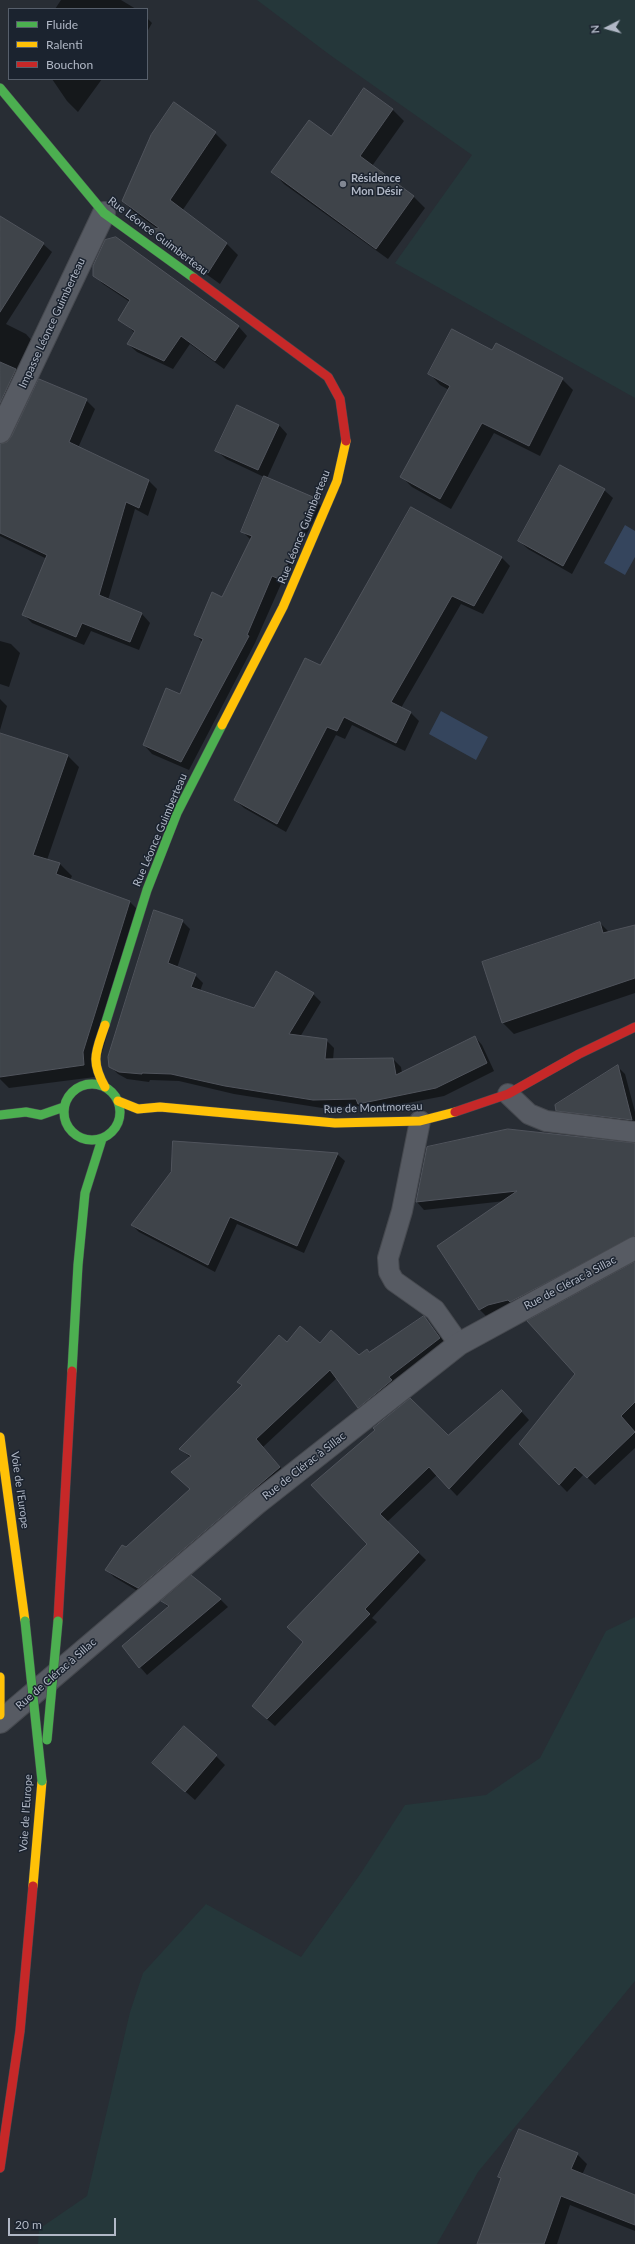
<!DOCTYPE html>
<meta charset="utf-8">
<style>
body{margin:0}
#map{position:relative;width:635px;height:2244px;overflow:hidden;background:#282d34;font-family:Lato,sans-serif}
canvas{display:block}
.legend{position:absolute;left:8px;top:8px;width:140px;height:72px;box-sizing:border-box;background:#1b232f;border:1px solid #575f6b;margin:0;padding:5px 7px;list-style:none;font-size:12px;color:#b1b8c6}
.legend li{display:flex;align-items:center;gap:8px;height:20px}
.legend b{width:20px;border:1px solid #575f6b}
.north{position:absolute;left:587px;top:8px;width:40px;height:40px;-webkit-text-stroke:3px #1b232f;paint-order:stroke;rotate:264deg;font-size:11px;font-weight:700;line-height:16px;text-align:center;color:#b1b8c6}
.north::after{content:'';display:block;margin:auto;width:14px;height:18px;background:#b1b8c6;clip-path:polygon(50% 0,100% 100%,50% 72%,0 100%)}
.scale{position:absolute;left:8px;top:2218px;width:108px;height:18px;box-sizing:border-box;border:2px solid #b1b8c6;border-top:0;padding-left:5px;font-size:12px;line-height:14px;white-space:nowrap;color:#b1b8c6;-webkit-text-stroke:3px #1b232f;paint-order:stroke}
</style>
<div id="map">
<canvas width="635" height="2244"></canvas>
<ul class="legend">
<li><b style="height:5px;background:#4caf50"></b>Fluide</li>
<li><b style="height:5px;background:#ffc107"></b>Ralenti</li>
<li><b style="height:5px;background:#c62828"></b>Bouchon</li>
</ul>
<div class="north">N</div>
<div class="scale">20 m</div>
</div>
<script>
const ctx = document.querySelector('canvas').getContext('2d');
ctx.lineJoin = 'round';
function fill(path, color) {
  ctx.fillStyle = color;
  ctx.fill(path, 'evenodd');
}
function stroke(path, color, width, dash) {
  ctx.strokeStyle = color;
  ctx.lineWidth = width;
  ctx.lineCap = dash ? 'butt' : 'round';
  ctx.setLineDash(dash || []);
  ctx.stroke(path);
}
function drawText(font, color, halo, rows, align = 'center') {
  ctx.font = font + ' Lato,sans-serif';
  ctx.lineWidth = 3;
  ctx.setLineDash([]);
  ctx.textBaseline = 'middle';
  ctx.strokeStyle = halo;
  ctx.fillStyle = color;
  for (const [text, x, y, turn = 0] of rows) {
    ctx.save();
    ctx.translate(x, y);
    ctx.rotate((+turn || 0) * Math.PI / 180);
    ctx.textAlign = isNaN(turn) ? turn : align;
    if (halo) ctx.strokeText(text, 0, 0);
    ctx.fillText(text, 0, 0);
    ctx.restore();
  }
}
const green = new Path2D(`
 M257,0h378v398l-240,-135 77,-108 -142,-100z
 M635,1617v364l-157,191 -41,72h-399l1,-15 48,-33 43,-184 13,-39 63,-69 95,53 60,-84 44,-68 81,-10 54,-37 66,-127z`);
const water = new Path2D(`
 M625,525l10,6v26l-10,18 -21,-12z
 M441,711l47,26 -12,23 -47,-26z`);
const shadow = new Path2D(`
 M61,0h60l15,9h-81z
 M147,18l5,5 -5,9z
 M52,79h50l-24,33 -11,-11z
 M365,90l28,20 11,11 -32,45 42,31 11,11 -37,51 -104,-75 -11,-12 58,-35z
 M215,133l12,12 -45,66 44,32 12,12 -18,29 -58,-42 -11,-11 7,-2 -23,-16 -12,-12z
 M10,224l33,20 9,8 -46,72 20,10 8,9 -34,85v-189z
 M116,238l123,89 8,9 -23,33 -34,-25 -17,25 -36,-17 -9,-8 7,-11 -15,-14 10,-17 -27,-18 -9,-9z
 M493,352l69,27 11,11 -33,66 -46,-23 -43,76 -39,-22 -11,-11 48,-86 -9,-5 -10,-11z
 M86,400l9,9 -17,39 71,33 8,8 -9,27 -13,-7 -27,91 34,14 8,9 -11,27 -48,-19 -7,14 -52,-22 -8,-8 23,-56 -47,-23v-70z
 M279,425l8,9 -20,44 46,20 8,8 -40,78 -26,59 -66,127 -37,-16 -8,-9 36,-50 22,-53 -6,-7 27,-37 28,-58 -9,-9 22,-54 -38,-18 -9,-8z
 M560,466l44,24 9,8 -41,76 -44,-25 -9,-8z
 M412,508l90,50 8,8 -27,48 -22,-10 -60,104 9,4 9,9 -14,30 -53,-26 -7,14 -9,-4 -50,97 -42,-24 -9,-8 85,-133z
 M0,641l11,3 9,9 -11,34 -9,-3z
 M0,699l7,7 -7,24z
 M0,734l67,21 12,12 -32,93 13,4 12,12 -2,4 60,22 12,12 -47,163 -86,11 -9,-9z
 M182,921l8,8 -13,39 18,7 8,8 -3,8 55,18 58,-15 8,8 -21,35 26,3 8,8 -1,12 60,-1 8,8 1,6 73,-36 7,8 12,26 -50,25 -78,15 -4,-5 -40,2 -88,-14 -55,-13 -29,-1 -1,2 -22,-3 -9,-5 -8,-8z
 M600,923l9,9 26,-6v67l-121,41 -11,-11 -19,-60z
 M618,1067l7,7 10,38v14l-71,-8 -7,-8z
 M635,1144v102l-148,71 -8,-8 26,-108 -81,9 -7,-8z
 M337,1154l8,7 -41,92 -67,-29 -22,48 -76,-40 -7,-7z
 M635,1263v185l-40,37 -11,-11 -17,18 -46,-48 55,-70z
 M426,1319l22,27 -81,69 -30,-37 -74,69 25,29 -142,120 -32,-19 -7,-7 19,-22 65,-59 -19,-16 19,-15 -11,-9 62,-63 -4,-4 49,-39 33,1 39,12 10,-3z
 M510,1399l19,21 -72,76 -20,-21 -50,47 39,38 -54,58 5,4 -102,104 -14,-12 43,-72 64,-98 -55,-59 135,-48z
 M220,1599l8,8 -81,68 -7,-8 28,-60 -6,-6z
 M216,1756l9,9 -30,35 -33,-29z
 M577,2154l10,10 -5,11 53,21v35l-65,-26 -13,39h-78l22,-65 -2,-3z`);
const building = new Path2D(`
 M364,88l29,21 -33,47 54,40 -38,53 -105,-77 38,-52 22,16z
 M174,102l42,30 -46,68 57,43 -19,30 -59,-43 10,-2 -37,-27 29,-66z
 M0,216l44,27 -44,69z
 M116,237l123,89 -24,35 -34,-25 -17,25 -37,-17 8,-13 -17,-11 12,-20 -37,-24v-10l12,-26z
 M452,329l40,21 4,-7 67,35 -34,68 -47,-23 -42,76 -40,-22 50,-91 -22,-12z
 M0,362l16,7 -16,34z
 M39,379l48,20 -18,43 80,38 -10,28 -13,-6 -27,93 43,18 -12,29 -48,-19 -6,14 -54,-22 25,-60 -47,-22v-89l7,-2 4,-5z
 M237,405l42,20 -21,45 -43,-19z
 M560,465l45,24 -42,77 -45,-25z
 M264,476l49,21 -22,60 -12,22 -7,-3 -25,59 2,1 -68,126 -38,-17 23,-57 14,6 23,-55 -9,-4 18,-43 10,5 30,-61 -11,-4z
 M411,507l91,50 -28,49 -22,-10 -61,106 20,10 -15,31 -52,-26 -7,14 -10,-4 -50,97 -43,-24 71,-142 15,7z
 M0,733l68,22 -35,100 27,8 -4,11 74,27 -47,151 1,13 -84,12z
 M154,910l29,10 -15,43 28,11 -5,13 63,21 22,-37 38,22 -25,41 38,5 -2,20 68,-1 3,17 79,-39 12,27 -51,25 -78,16 -2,-5 -43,1 -88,-14 -54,-12 -29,-1v1l-23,-2 -10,-5 -1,-10z
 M600,922l3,11 32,-8v53l-133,45 -20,-61z
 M618,1065l14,55 -76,-9 -1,-6z
 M508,1129l127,14v93l-125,66 -2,-2 -20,5 -9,5 -42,-64 80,-55 -101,11 11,-55z
 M173,1141l128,9 37,3 -41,93 -67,-29 -22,48 -77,-40 40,-53z
 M635,1262v140l-14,14 14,16 -48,46 -12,-11 -16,18 -40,-41 56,-70 -48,-53z
 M424,1316l16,22 -51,39 3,3 -34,28 -28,-38 -74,69 24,28 -142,121 -33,-18 17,-25 4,2 64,-58 -19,-17 20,-16 -12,-7 63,-64 -5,-3 42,-47 8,7 13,-16 20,17 11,-13 28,25 8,-6 2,3z
 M502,1390l20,21 -73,78 -20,-22 -49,47 39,38 -54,57 5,5 -103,105 -15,-13 51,-64 -16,-15 80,-83 -56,-59 64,-55 -2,-2 37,-30 38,37z
 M191,1575l30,24 -82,69 -17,-22 47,-40 -8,-5z
 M184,1726l33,29 -32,37 -33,-29z
 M519,2129l59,24 -7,16 64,26v30l-74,-29 -17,48h-67l24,-66 -3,-1z`);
const lane = new Path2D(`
 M508,1094l21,20 17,7 89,11
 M420,1121l-18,90 -14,47 1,14 5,9 41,29 24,34`);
const street = new Path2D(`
 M0,432l104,-219
 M0,1722l257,-219 202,-159 176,-96`);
const fast = new Path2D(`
 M0,88l104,125 90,65
 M105,1025l42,-135 30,-77 45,-88
 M64 1112a28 28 0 1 1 56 0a28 28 0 1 1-56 0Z
 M0,1115l26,-3 15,3 23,-8
 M72,1371l6,-106 7,-72 17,-54`);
const slow = new Path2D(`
 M222,725l61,-118 54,-126 9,-40
 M105,1025c-9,27 -15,35 0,62
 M118,1101l20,8 22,-2 175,16 85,-2 35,-9
 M0,1437l25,184
 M0,1677v38
 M33,1886l9,-105`);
const jam = new Path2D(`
 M194,278l134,99 12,22 6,42
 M455,1112l53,-18 71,-40 56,-27
 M58,1621l14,-250
 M0,2168l20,-137 13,-145`);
const fastBridge = new Path2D(`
 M25,1621l17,160
 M47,1740l11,-119`);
const markers = [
 [343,184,4,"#818793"]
];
const poiNames = [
 ["Résidence",351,178],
 ["Mon Désir",351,191]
];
const streetNames = [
 ["Rue Léonce Guimberteau",158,236,37],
 ["Impasse Léonce Guimberteau",52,323,-65],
 ["Rue Léonce Guimberteau",304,527,-68],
 ["Rue Léonce Guimberteau",160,830,-67],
 ["Rue de Montmoreau",373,1108,-2],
 ["Rue de Clérac à Sillac",570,1283,-28],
 ["Rue de Clérac à Sillac",304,1466,-38],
 ["Voie de l'Europe",20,1490,82],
 ["Rue de Clérac à Sillac",56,1674,-41],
 ["Voie de l'Europe",26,1813,-86]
];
fill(green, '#25373a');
fill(water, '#35455d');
fill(shadow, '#0007');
fill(building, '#3f444a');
stroke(building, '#50545c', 1);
stroke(lane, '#46494f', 22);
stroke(street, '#46494f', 24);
stroke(fast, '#46494f', 10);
stroke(slow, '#46494f', 10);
stroke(jam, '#46494f', 10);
stroke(lane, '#575b63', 20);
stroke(street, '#575b63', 22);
stroke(fast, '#4caf50', 9);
stroke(slow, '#ffc107', 9);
stroke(jam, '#c62828', 9);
stroke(fastBridge, '#46494f', 10, []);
stroke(fastBridge, '#4caf50', 9);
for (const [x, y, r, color] of markers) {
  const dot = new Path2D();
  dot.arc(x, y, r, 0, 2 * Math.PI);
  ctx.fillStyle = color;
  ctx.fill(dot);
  stroke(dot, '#1b232f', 1.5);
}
drawText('bold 11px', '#b1b8c6', '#1b232f', poiNames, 'left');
drawText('11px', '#b1b8c6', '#1b232f', streetNames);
</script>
